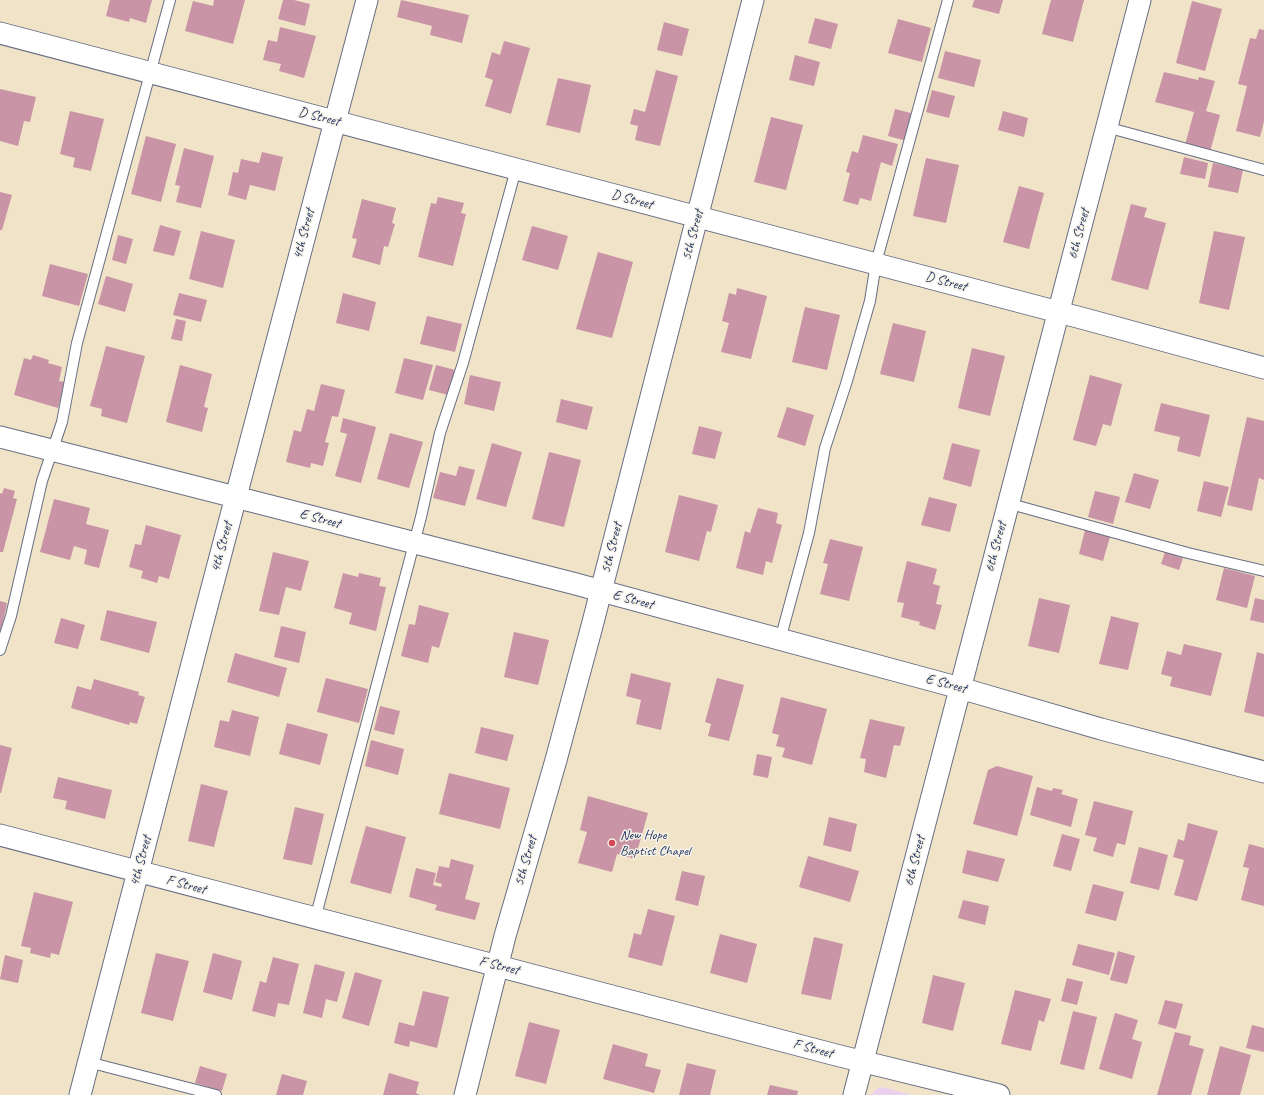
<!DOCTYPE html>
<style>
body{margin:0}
canvas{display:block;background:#f0e3c7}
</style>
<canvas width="1264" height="1095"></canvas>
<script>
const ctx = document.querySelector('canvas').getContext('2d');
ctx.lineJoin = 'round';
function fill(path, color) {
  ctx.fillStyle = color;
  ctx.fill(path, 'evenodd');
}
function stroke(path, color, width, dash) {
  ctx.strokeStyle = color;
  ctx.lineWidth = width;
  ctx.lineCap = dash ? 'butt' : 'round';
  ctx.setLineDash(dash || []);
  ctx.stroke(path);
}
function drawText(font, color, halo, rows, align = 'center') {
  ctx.font = font + ' Caveat,sans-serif';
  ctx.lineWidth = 3;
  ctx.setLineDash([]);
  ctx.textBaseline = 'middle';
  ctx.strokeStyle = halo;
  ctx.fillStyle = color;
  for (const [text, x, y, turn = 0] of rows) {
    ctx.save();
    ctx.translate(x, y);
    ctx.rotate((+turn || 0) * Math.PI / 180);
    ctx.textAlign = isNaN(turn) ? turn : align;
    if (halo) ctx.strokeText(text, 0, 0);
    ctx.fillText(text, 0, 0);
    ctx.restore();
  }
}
const built = new Path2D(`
 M879,1087l8,1 25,7h-41z`);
const building = new Path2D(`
 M110,0h42l-6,23 -16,-5 -1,4 -23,-6z
 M214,0h31l-12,44 -48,-13 8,-30 20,5z
 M283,0h11l16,4 -5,22 -27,-7z
 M401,0l68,15 -7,28 -32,-8 2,-9 -35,-9z
 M974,0h29l-4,14 -27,-7z
 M1051,0h33l-11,42 -31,-8z
 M1192,1l30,8 -17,62 -29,-8z
 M815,18l23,6 -7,25 -23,-6z
 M898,19l33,9 -9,34 -34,-9z
 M664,22l25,7 -7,27 -25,-6z
 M280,27l36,9 -12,42 -25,-7 2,-7 -18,-4 5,-20 9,2z
 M1259,29l5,1v91l-4,16 -24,-6 11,-45 -9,-2 12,-46 6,1z
 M504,41l26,7 -19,66 -26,-8 8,-26 -8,-3 7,-25 8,3z
 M945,51l36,9 -7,27 -36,-9z
 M795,55l25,7 -6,24 -25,-6z
 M656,70l22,6 -18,70 -25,-6 3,-14 -8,-2 4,-15 11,3z
 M1164,72l34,8 1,-3 16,4 -9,30 14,4 -10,37 -25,-7 9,-33 -39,-10z
 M558,78l33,7 -11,48 -34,-8z
 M0,89l36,8 -6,25 -6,-1 -6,25 -18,-5z
 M932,90l23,6 -6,22 -23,-6z
 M895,109l20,5 -8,27 -19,-5z
 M70,111l34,8 -13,52 -18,-4 2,-9 -15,-4z
 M1003,111l25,7 -4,19 -26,-7z
 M771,117l32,8 -17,65 -32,-8z
 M863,135l35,9 -6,22 -11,-4 -10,39 -11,-3 -2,7 -15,-4 7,-28 -4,-1 6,-21 6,2z
 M146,136l30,8 -15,58 -30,-8z
 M184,148l30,8 -13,52 -25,-6 4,-16 -5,-1z
 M262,152l21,5 -8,34 -25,-6 -4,15 -18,-5 5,-23 5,1 3,-14 18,4z
 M1184,157l24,6 -3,16 -25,-5z
 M926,158l33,7 -13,58 -33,-7z
 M1213,163l30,7 -5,23 -30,-6z
 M1019,186l25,7 -15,56 -26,-7z
 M0,192l12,3 -10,35h-2z
 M438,197l26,6 -3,10 5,1 -13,52 -35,-9 13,-54 5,1z
 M362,199l34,9 -4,15 3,1 -7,23 -4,-1 -4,19 -28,-8 5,-18 -5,-1z
 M1131,204l16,4 -3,9 22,6 -18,67 -37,-10z
 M160,225l21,6 -7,25 -21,-5z
 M532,226l36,10 -10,34 -36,-10z
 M201,231l34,9 -12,48 -34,-9z
 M1214,231l31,6 -16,73 -30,-7z
 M118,235l15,4 -7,25 -14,-4z
 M598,252l35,10 -21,76 -36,-9z
 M50,264l38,10 -9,32 -37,-10z
 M106,276l27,8 -8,28 -27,-8z
 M737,288l30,8 -16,63 -30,-7 8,-29 -7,-2 7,-28 7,2z
 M179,293l28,7 -6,22 -28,-7z
 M343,293l33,9 -7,29 -33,-8z
 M805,307l35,8 -13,55 -35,-8z
 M427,316l35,8 -7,28 -35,-8z
 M176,319l10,2 -4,20 -11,-2z
 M893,323l33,8 -12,51 -34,-8z
 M106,346l39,10 -18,67 -26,-7 1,-7 -12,-3z
 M972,348l33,8 -15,60 -32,-8z
 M33,355l16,5 -1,3 14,4 -3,14 6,1 -7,26 -44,-13 10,-37 7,2z
 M404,358l29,7 -10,35 -28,-7z
 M180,365l32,9 -8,33 4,1 -6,24 -36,-10z
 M436,365l19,5 -7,25 -19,-5z
 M470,375l31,7 -7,29 -30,-7z
 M1090,375l32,9 -11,42 -8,-2 -7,22 -23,-6z
 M321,384l24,6 -7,27 -6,-1 -7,26 4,1 -6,23 -12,-3 -1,5 -24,-6 8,-32 7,2 6,-23 7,2z
 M561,399l32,8 -6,23 -31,-8z
 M1161,403l49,12 -10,42 -23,-6 3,-14 -26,-6z
 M787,407l27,8 -9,31 -28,-9z
 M1247,417l17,4v59l-5,-2 -7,33 -25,-6z
 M343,418l33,9 -15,56 -26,-7 12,-42 -7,-2z
 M699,426l23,6 -7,27 -23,-5z
 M390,433l33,9 -14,46 -32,-9z
 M492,443l30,9 -16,55 -30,-8z
 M952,443l28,7 -9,37 -28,-8z
 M549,452l32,8 -17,67 -32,-8z
 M459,466l16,4 -10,36 -32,-8 7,-26 16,4z
 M1134,473l25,7 -9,29 -25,-7z
 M1204,481l25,6 -8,30 -24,-6z
 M4,488l11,3 -2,7 4,1 -14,53h-3v-59l2,1z
 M1095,491l25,6 -7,27 -25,-7z
 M679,495l39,10 -7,27 -4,-1 -8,30 -34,-9z
 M929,497l28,7 -7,28 -29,-7z
 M54,499l36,9 -4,16 23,6 -10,38 -15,-4 3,-14 -13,-4 -4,14 -30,-8z
 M758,508l20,5 -2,10 6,2 -10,38 -6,-2 -3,14 -27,-7 9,-37 5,2z
 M146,525l35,10 -12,44 -10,-3 -2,7 -16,-5 2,-7 -14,-4 6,-23 6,1z
 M1085,530l25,7 -7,24 -24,-7z
 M830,539l33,8 -14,54 -29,-7 8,-30 -5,-1z
 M273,552l36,9 -8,30 -15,-4 -7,28 -20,-4z
 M1165,552l18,6 -4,12 -18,-6z
 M907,561l30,8 -4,15 7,2 -4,18 6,1 -7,25 -16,-5 1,-3 -19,-5 3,-14 -7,-1z
 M1224,568l31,8 -8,32 -31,-8z
 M343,573l15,4 1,-4 22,5 -2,8 7,1 -10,44 -27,-7 3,-11 -18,-5z
 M1039,598l31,7 -11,48 -31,-7z
 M1255,598l9,2v23l-14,-3z
 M0,601l7,2 -6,28h-1z
 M419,605l30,8 -10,35 -7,-2 -4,17 -27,-7 8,-32 6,1z
 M107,610l50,12 -8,31 -49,-13z
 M1111,616l28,7 -11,47 -29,-6z
 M61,618l24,7 -7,24 -24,-6z
 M281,626l25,6 -7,31 -25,-6z
 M514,632l35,8 -11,45 -34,-8z
 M1184,644l38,9 -11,43 -41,-10 2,-9 -11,-3 6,-23 14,4z
 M1257,652l7,2v63l-20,-5z
 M235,653l52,15 -8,29 -52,-15z
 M631,673l40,10 -10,47 -25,-6 5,-24 -15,-4z
 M326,678l42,11 -9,34 -42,-11z
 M717,678l27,7 -15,56 -21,-5 3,-12 -6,-2z
 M94,679l45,13 -1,3 7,2 -8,27 -7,-2 -1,3 -58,-17 6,-22 14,4z
 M781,697l46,12 -15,56 -30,-8 3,-9 -9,-2 3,-11 -7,-2z
 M380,706l20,5 -6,24 -20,-5z
 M232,710l27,7 -9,39 -36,-9 6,-27 9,2z
 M870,719l35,8 -5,19 -6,-1 -8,33 -22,-6 2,-13 -6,-1z
 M287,723l41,11 -8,31 -41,-11z
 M481,727l33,8 -7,26 -32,-8z
 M371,740l33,9 -6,26 -33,-9z
 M0,745l12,3 -11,45h-1z
 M757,754l15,3 -4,21 -15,-3z
 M997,766l36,10 -16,60 -44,-12 15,-54z
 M449,773l61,15 -10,41 -61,-15z
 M58,777l54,13 -7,29 -40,-10 2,-8 -14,-3z
 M201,784l27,7 -14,56 -26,-6z
 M1037,787l15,4 1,-3 10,2 -2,4 17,5 -7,28 -41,-12z
 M588,796l60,17 -13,46 -18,-5 -5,18 -34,-9 9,-31 -7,-2z
 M1094,801l39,10 -8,34 -8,-2 -4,14 -20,-6 4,-13 -12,-3z
 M295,807l29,7 -12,51 -29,-6z
 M829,817l28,7 -6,28 -28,-7z
 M1188,823l30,8 -21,70 -23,-6 10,-35 -11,-3 5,-18 6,2z
 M366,826l40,11 -15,57 -41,-11z
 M1062,834l18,5 -9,32 -18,-5z
 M1249,844l15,4v58l-23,-6 8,-32 -6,-1z
 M1139,847l29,8 -9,35 -29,-7z
 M967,850l38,9 -7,23 -36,-9z
 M808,856l51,15 -9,31 -51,-15z
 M451,859l23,6 -9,34 15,4 -5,17 -40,-10 2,-5 -28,-8 7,-29 20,5 -3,12 8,2 1,-3 -7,-2 4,-16 10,2z
 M682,871l23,5 -7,30 -23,-6z
 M1093,884l31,8 -8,29 -31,-8z
 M34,892l39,10 -14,53 -8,-2 -1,5 -20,-5 1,-5 -10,-2z
 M963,900l26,6 -4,19 -27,-7z
 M648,909l27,7 -13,50 -34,-9 6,-24 7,2z
 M720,934l37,10 -10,39 -37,-10z
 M814,937l29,7 -12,56 -30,-6z
 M1078,944l37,9 -6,22 -37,-10z
 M1118,951l17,5 -8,28 -17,-4z
 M156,953l33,8 -16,60 -32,-8z
 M213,953l29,8 -10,39 -29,-8z
 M5,955l18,5 -5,23 -18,-4z
 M273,957l26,7 -10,41 -11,-2 -3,14 -23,-6 8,-30 6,2z
 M315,964l30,8 -8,30 -11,-3 -4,19 -19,-5z
 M355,972l27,8 -13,46 -27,-8z
 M933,975l32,8 -12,48 -31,-8z
 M1067,978l16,4 -6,23 -16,-4z
 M1015,990l36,9 -7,23 -5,-2 -8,31 -30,-7z
 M423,991l26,6 -12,51 -27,-7 -1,6 -15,-4 5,-21 15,4z
 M1165,1000l18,4 -7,25 -18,-5z
 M1073,1011l24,6 -13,53 -24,-6z
 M1115,1013l23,7 -6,19 10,3 -10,37 -33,-10z
 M529,1022l31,8 -14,54 -31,-8z
 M1252,1025l12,3v24l-18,-4z
 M1175,1032l16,4 -2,9 15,4 -13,46h-34z
 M613,1044l35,10 -3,12 16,4 -7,23 -51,-14z
 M1220,1046l31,9 -11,40h-33z
 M687,1063l29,7 -6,25h-31z
 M200,1066l27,8 -5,17 -27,-8z
 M389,1073l30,9 -3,11 4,2h-37z
 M282,1074l25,7 -4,14h-27z
 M770,1085l28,6 -1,4h-30z`);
const lane = new Path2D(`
 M1106,127l158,43
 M1007,503l181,50 76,18
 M780,640l29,-107 16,-85 21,-64 24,-83 6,-38 72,-263
 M0,650l11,-34 31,-135 20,-59 15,-79 93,-343
 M315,919l106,-402 19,-84 23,-70 53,-194
 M88,1062l128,33`);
const street = new Path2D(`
 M0,33l1085,286 179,49
 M0,437l572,146 388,105 141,41 163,43
 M0,835l836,220 163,40
 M80,1095c95,-365 189,-731 287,-1095
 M465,1095l40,-159 51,-176 36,-134 161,-626
 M854,1095l286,-1095`);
const markers = [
 [612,843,4,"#d1495b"]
];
const streetNames = [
 ["D Street",319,117,14],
 ["D Street",632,200,15],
 ["4th Street",304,234,-75],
 ["6th Street",1079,234,-75],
 ["5th Street",693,235,-75],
 ["D Street",946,282,15],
 ["E Street",320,519,15],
 ["4th Street",222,547,-75],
 ["6th Street",996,547,-75],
 ["5th Street",612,548,-76],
 ["E Street",633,600,15],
 ["E Street",946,684,15],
 ["4th Street",141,861,-75],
 ["5th Street",526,861,-74],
 ["6th Street",915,861,-76],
 ["F Street",186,885,15],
 ["F Street",499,966,14],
 ["F Street",813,1049,15]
];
const poiNames = [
 ["New Hope",620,835],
 ["Baptist Chapel",620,851]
];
fill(built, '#e9d2ed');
fill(building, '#c994a6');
stroke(lane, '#666e83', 12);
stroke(street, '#666e83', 23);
stroke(lane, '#fff', 10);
stroke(street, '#fff', 21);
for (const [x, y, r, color] of markers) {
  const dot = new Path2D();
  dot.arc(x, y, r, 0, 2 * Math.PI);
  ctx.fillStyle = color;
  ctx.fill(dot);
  stroke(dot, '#f7f3e8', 1.5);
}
drawText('14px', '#1b2f5e', '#f7f3e8', streetNames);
drawText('14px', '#1b2f5e', '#f7f3e8', poiNames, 'left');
</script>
